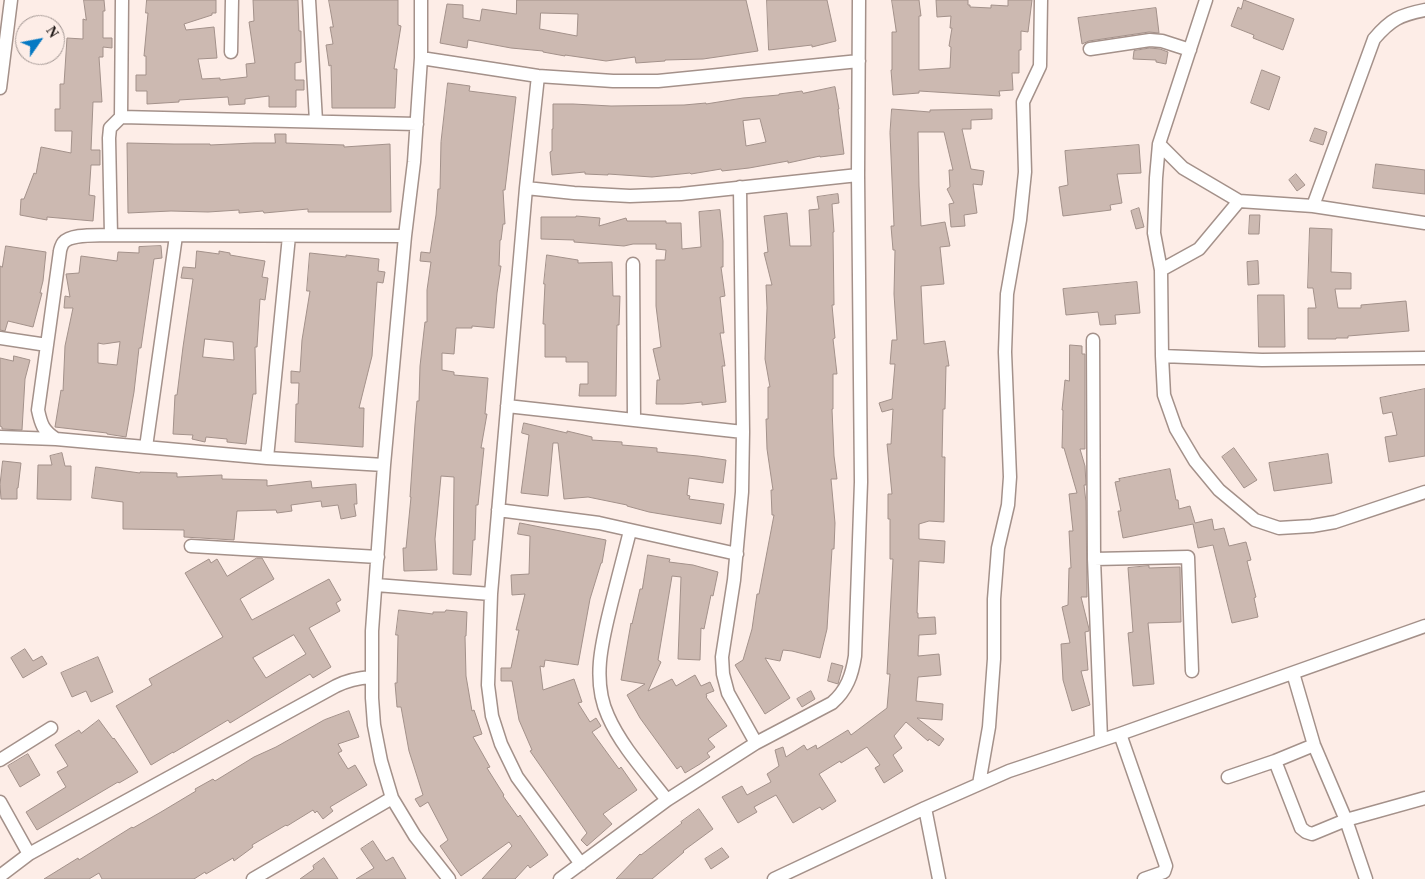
<!DOCTYPE html>
<style>
body{margin:0}
#map{position:relative;width:1425px;height:879px;overflow:hidden;background:#fdede7;font-family:Georgia,serif}
canvas{display:block}
.north{position:absolute;left:15px;top:15px;width:50px;height:50px;box-sizing:border-box;background:#fdede7;border:1px solid #a39793;border-radius:50%;rotate:57deg;font-size:14px;font-weight:700;line-height:20px;text-align:center;color:#1d1614}
.north::after{content:'';display:block;margin:auto;width:18px;height:22px;background:#0579c3;clip-path:polygon(50% 0,100% 100%,50% 72%,0 100%)}
</style>
<div id="map">
<canvas width="1425" height="879"></canvas>
<div class="north">N</div>
</div>
<script>
const ctx = document.querySelector('canvas').getContext('2d');
ctx.lineJoin = 'round';
function fill(path, color) {
  ctx.fillStyle = color;
  ctx.fill(path, 'evenodd');
}
function stroke(path, color, width, dash) {
  ctx.strokeStyle = color;
  ctx.lineWidth = width;
  ctx.lineCap = dash ? 'butt' : 'round';
  ctx.setLineDash(dash || []);
  ctx.stroke(path);
}
const building = new Path2D(`
 M84,0h20l1,11h-2v27h9v10l-9,-1v10h-4l3,45h-9l-2,48h9v15h-9l-2,30 6,1 -2,25 -46,-4v3l-27,-5 1,-16h3l10,-26 2,1 5,-27 30,6 1,-22h-17v-22h5v-25h4l3,-46 16,1v-20l3,1z
 M147,0h69v13h-4v2l-28,9 2,6 28,-3 3,31 -19,1 4,20 18,-1v2l27,-3 -1,-13 9,-1 -6,-41 5,-1 -1,-21h45l1,31h2v31l-6,1v17h9v10h-8v17h-27v-11l-24,3v5l-16,1 -1,-8 -49,3v2l-32,2v-13h-11v-16h10v-19h-2l4,-43h-2z
 M329,0h69v25l3,1 -7,43h3l-2,39h-63l-1,-43 -2,1 -3,-21 7,-1 -3,-17h3z
 M517,0h229l12,51 -55,8 -38,1v1l-29,2 -1,-6 -29,4 -41,-6v1l-22,-4v-1l-32,-3 -43,-8 -1,8 -27,-5 7,-39 16,1v13l17,3 2,-12 34,5zM541,13l37,1 -1,22 -37,-7z
 M767,0h60l9,41 -24,6v-2l-43,5z
 M892,0h27l2,16h-2v54l31,-2 1,-21 -2,-1 3,-18h-2l1,-12 -14,1 -1,-17h32v5h2v2l21,1v-3l17,1v-6h24l-4,32 -7,-1v19h-2v23h-7l1,17 -14,1 1,5 -81,-5v2l-26,2 -2,-25h1v-38h4z
 M1244,0l50,19 -11,31 -30,-12 1,-3 -23,-9 7,-19 3,2z
 M1156,8l3,25 -10,-1 -60,9 -7,3 -4,-26z
 M1150,48l10,1 8,3 -2,12 -10,-2v-2l-23,-1 1,-8z
 M1262,70l18,7 -11,33 -18,-7z
 M448,83l22,3 -1,5 47,6 -11,93h-2l2,34h-2l-2,16h-1l-1,26h2l-4,27 -3,35 -22,-2v2h-16l-2,26 -12,-1v17l12,2v3l34,3 -3,36h2l-6,34h3l-6,57h-2l-1,35h-2l-2,35 -18,-1 1,-97 -13,-1 -6,63 2,31 -33,1 -1,-23h3l5,-51h-1l5,-73 2,-23h2l1,-35 5,-44h2v-32l4,-28 -11,-1 1,-9 9,1 6,-38 2,-26h2l1,-47z
 M835,87l4,22h-1l6,45 -24,3v-1l-32,7v-2l-39,7 -27,3 -1,-2 -30,5 -1,-1 -38,4 -44,-3v1l-23,-1v-2l-33,3 -2,-23 2,-1v-22h1v-25h20l38,2 73,-1 22,-2v1l37,-6 36,-3v-1l23,-3 1,2zM760,119l6,23 -20,4 -3,-25z
 M892,109l38,3v-2l62,-1v10l-21,1v9h-9l9,40 13,2 -2,14 -9,-1 4,29 -13,2 1,11 -14,1 -2,-23 5,-1 -7,-14 3,-2 -1,-17h4l-9,-38h-26l1,54 2,40 24,-4 5,24 -10,1 4,37 -23,2 3,58 21,-3 4,25h-3l-1,43h-2l-1,48h3l-1,65 -15,-1 -10,3v15l26,2 -1,22 -25,-2 -2,52h1v5l17,-1 1,17 -17,1 -1,21 21,-2 2,21 -23,2 -2,24 27,3 -1,16 -25,-2 27,21 -5,7 -10,-7 -1,2 -22,-19 -12,14 8,12 -9,7 10,16 -19,12 -9,-15 5,-3 -13,-18 -26,16 -1,-2 -21,13 17,27 -14,9 -2,-3 -27,16 -17,-28 -22,12 3,5 -19,11 -16,-26 20,-11 5,9 24,-13 -4,-8 12,-8 -4,-16 8,-3 3,10 18,-12 3,5 9,-5 1,4 31,-19 3,5 36,-27 3,-34h-3l6,-115h-3v-40h-2v-25h4l-5,-50h4l2,-35 -11,3 -3,-9 13,-4 3,-35h-5l2,-24h5l-3,-46 1,-44h-2l-2,-24h3l-4,-93z
 M1315,128l12,4 -4,13 -13,-4z
 M275,134h11v9l58,2v2l46,-3 1,68h-83v-3l-44,4 -1,-2 -24,2v-3l-31,2 -37,-1 -43,2 -1,-70 47,1h36v1l44,-2h21z
 M1139,145l2,28 -24,1 5,29 -12,2 1,5 -48,6 -4,-29 9,-2 -3,-34z
 M1376,164l49,6v24l-52,-6z
 M1296,174l9,11 -8,6 -8,-11z
 M838,194l1,9 -7,1 2,28h-1l1,73h-2l3,33 -2,1 4,35h-4v35h-1l2,47 3,23h-6l4,44 -1,26h-2l-5,80 -7,29 -28,-7 -9,-1 -3,11 -15,-3 25,40 -25,16 -30,-49 8,-5 9,-31 5,-35h2l15,-79h-2l-1,-25h2l-6,-41 -1,-30h2v-32h2l-5,-28 2,-51 -1,-23h6l-8,-32 4,-1 -4,-36 23,-3 3,33h21l-2,-36 10,-1 -2,-12z
 M1139,208l5,19 -8,2 -5,-18z
 M720,210l3,31v26h-2l4,29 -5,1 4,36h-4l5,33h-3l4,36 -24,3v-3l-19,2h-27l1,-24h3l-7,-31 8,-2 -5,-41v-46h9l1,-10 -10,-1v-5h-23l-9,2 -50,-4v-2l-33,-1v-22h35v-1l24,2 -1,8 27,-8 1,3h39v2h15l1,26 19,-2 -2,-35z
 M1250,215h10l-1,19h-10z
 M1310,228l22,1 -1,43 20,1v16h-16l3,19h23v-3l45,-4 3,30 -61,5v2h-12v1h-28v-31h8l-3,-20h-5z
 M6,246l40,6 -3,29 -3,12h2l-9,34 -25,-6 -3,10 -5,-1v-64l2,1z
 M161,246l1,12 -8,1 -13,89h-2l-5,44 -8,45 -19,-3v-1l-52,-6 6,-37 2,1 2,-45 8,-38h-9l1,-12 5,1 -4,-23 13,-1 2,-17 36,5 1,-9 21,1v-6zM120,342l-3,23 -19,-2v-20l5,1z
 M197,251l22,3v-3l11,2v2l35,6 -3,16 6,1 -3,22 -5,-1 -3,48h-2l1,47h-3l-7,50 -19,-2v-3l-21,-2 -1,5 -13,-3 1,-4 -20,-1 2,-39h2l6,-48 10,-68 -12,-1 2,-11 12,1zM205,339l28,3 1,18 -31,-3z
 M310,253l36,4v-2l33,4 -1,12 7,1 -2,11 -6,-1 -5,74 -13,52h5l-1,39 -68,-5 1,-38h2l1,-21h-8v-12l9,1 2,-32 8,-49h-3z
 M547,255l31,5v3l34,-1 1,34h7l-1,29h-2l-1,71h-37l1,-12h8v-22h-22v-5h-21v-33h-2l2,-40h-1z
 M1258,261l1,23 -11,1 -1,-23z
 M1137,282l3,31 -25,2 1,9 -16,1 -2,-13 -32,3 -3,-26z
 M1258,295h26l1,52h-26z
 M1070,345l12,1v8h3v95h-5l5,17 1,19h-2l2,17 1,95h-6l8,32v2l-4,1 3,38 -7,1 9,34 -18,6 -9,-31 -2,-36 9,-1 -8,-36 6,-2 1,-37h2l-2,-37h4l-4,-37 8,-1 -13,-45h-2l1,-38h-1l3,-30 4,1z
 M14,356l16,4 -5,19 -3,51 -20,-1v-2l-2,-1v-68l13,3z
 M1425,389v67l-36,6 -4,-25 12,-2 -5,-23 -9,2 -3,-16z
 M524,423l43,10v-2l25,6v3l30,2v3l35,3v4l41,4 28,4 -3,23 -34,-5 -2,17 3,1 -1,3 35,5 -3,20 -72,-12 -22,-6v-1l-39,-8 -24,2 -6,-56h-5l-5,53 -27,-3 8,-58 -7,-2z
 M1234,448l23,32 -13,8 -22,-31z
 M62,453l3,13h6v34l-34,-1 1,-34h14l-2,-9z
 M1328,454l4,29 -58,8 -5,-28z
 M3,461l18,2 -3,25h-1v11h-16l-1,-14z
 M96,467l44,6v-1l37,1v4l45,-2v4l45,1v6l44,-5 1,7 44,-4 1,20h-3l2,12 -15,3 -3,-14 -16,2 -1,-6 -30,4 1,6 -15,2 -1,-3 -39,1 -3,29 -50,-3v-7l-61,-1v-27l-31,-4z
 M1170,469l6,31h2l1,9 11,-3 5,17 17,-4 2,11 10,-2 5,18 17,-4 5,18 -4,1 9,36 -2,1 4,19 -26,6 -19,-78 -15,3 -5,-24 -70,14 -5,-27h3l-6,-29 5,-1 -1,-2z
 M520,523l86,17 -4,23h-1l-11,36 -12,66 -33,-5 -1,7 -4,-1 3,24 31,-11 8,23 -4,1 12,19 6,-4 5,8 -9,6 27,37 2,-2 16,23 -34,24 9,10 -25,22 -6,-6 6,-7 -57,-82 2,-1 -13,-30 -7,-39h-11v-13h10l8,-38h-3l9,-36 -13,1 -1,-20 18,-1 1,-38 -12,-2z
 M648,555l22,4 -1,3 24,3 25,7 -5,24 -2,-1 -7,34 -3,-1 -1,32 -22,-1 3,-82 -9,-1 -14,84 3,2 -13,29 24,-12 4,7 19,-11 6,11 9,-4 4,9 -8,3 1,2 -1,1 21,29 -19,13 7,8 -8,6 3,4 -10,7 -15,9 -4,-7 -4,3 -37,-51 -13,-23 18,-11 -24,-4 10,-57 1,1 8,-35h2z
 M257,558h5l12,21 -34,20 12,21 77,-41 12,21 -5,3 4,8 -31,17 22,39 -18,11 -3,-4 -80,49 -2,-3 -55,33v-1l-22,13 -35,-59 36,-21 -3,-6 74,-42 -38,-64 24,-14 2,4 6,-4 10,17zM294,635l12,19 -40,24 -13,-20z
 M1149,566v2l31,-1 1,55 -33,1 6,61 -21,2 -5,-53 5,-1 -5,-64z
 M399,610l34,4v-2h12l1,-2 21,2 -1,24h-1l1,40 6,35 2,-1 8,24 -9,3 17,30 -3,1 17,27 -1,1 15,21 2,-2 28,40 -18,13 -2,-3 -13,14h-33l30,-33 -3,-4 -48,34 -21,-30 8,-6 -20,-38 -8,5 -5,-8 8,-4 -14,-44 -8,-44h-4l-2,-24h2l1,-48h-2z
 M25,649l8,12 9,-5 5,8 -24,14 -12,-20z
 M98,657l15,35 -22,10 -5,-11 -14,6 -11,-24z
 M832,663l11,3 -5,18 -10,-3z
 M811,691l4,8 -13,8 -5,-8z
 M349,711l10,26 -21,7 4,7 -4,2 10,16 7,-4 12,20 -37,22 3,4 -10,8 -6,-8 -2,2 -2,-3 -26,16 -1,-1 -34,20 1,2 -19,14 -1,-3 -27,16 -1,-2 -11,7h-92l-3,-6 -10,6h-45l34,-21 1,2 53,-33 1,1 28,-16 35,-21 -1,-2 18,-10 2,2 39,-24 22,-10 48,-27z
 M99,720l14,19 1,-1 24,34 -19,11 -1,-1 -81,48 -11,-18 40,-25 -9,-15 11,-6 -13,-21 24,-15 2,3z
 M28,754l12,21 -20,12 -12,-21z
 M699,809l14,20 -30,22 1,1 -32,27h-36l24,-25 1,1 41,-32 -1,-1z
 M373,841l13,20 7,-4 13,22h-50l18,-11 -13,-19z
 M722,848l7,9 -18,12 -6,-10z
 M324,858l14,21h-38l14,-10 -1,-3z`);
const minor = new Path2D(`
 M309,0l7,121
 M421,0v58l-7,104 -9,74 -21,229 -12,166v67l2,27 7,36 11,37 23,38 34,43
 M1206,0l-47,144 -3,34 -2,55 7,37 1,86 2,39 12,34 19,32 24,29 36,30 24,8 33,-2 23,-4 90,-30
 M1090,49l60,-9 12,1 28,9
 M231,52l1,-52
 M421,58l117,18 75,5h45l201,-20
 M538,76l-12,112 -35,406 -3,91 4,31 9,28 16,33 64,87
 M0,88l11,-88
 M121,117l296,7
 M1159,144l24,24 56,33
 M740,187l3,245 -1,60 -8,88 -12,77 1,17 5,19 28,50
 M526,188l48,5 56,3 51,-2 177,-19
 M1313,206l61,-167c17,-20 26,-24 51,-29
 M111,235l-2,-97 1,-10 11,-11 1,-117
 M633,264l1,156
 M1161,270l38,-21 40,-48 74,5 112,17
 M0,338l47,7
 M1093,340l1,219 7,180
 M1162,356l100,4 163,-2
 M507,406l236,26
 M0,437l56,2
 M146,447l30,-211
 M267,458l22,-222
 M384,465l-117,-7 -211,-19c-13,-8 -15,-15 -18,-29l22,-159c0,-1 2,-7 3,-8 8,-10 35,-7 48,-8l294,1
 M498,510l101,13 138,31
 M630,531c-6,23 -12,47 -18,70 -9,37 -21,78 -4,115 13,30 39,58 59,84
 M191,546l187,11
 M1094,559l94,-2 4,114
 M376,585l115,9
 M1293,673l21,72 32,75 20,59
 M1120,734l46,132 -2,6 -20,7
 M0,760l51,-32
 M1275,761l26,67 5,4 6,2 34,-14 79,-22
 M1228,777l47,-16 39,-16
 M979,784l10,-57 5,-68v-60l4,-51 10,-43 2,-28 -5,-125 2,-58 13,-74 5,-48 -2,-70 17,-36 1,-66
 M0,802l29,52
 M925,808l14,71
 M0,876l29,-22 307,-168c12,-6 22,-8 35,-9
 M253,879l139,-81
 M560,879l107,-79 89,-57 76,-40c15,-13 20,-28 23,-47l6,-174 -3,-307 1,-175
 M774,879l151,-71 84,-37 111,-37 305,-108`);
fill(building, '#ccb9b1');
stroke(building, '#a3918a', 1);
stroke(minor, '#a4918a', 15);
stroke(minor, '#fff', 12);
</script>
